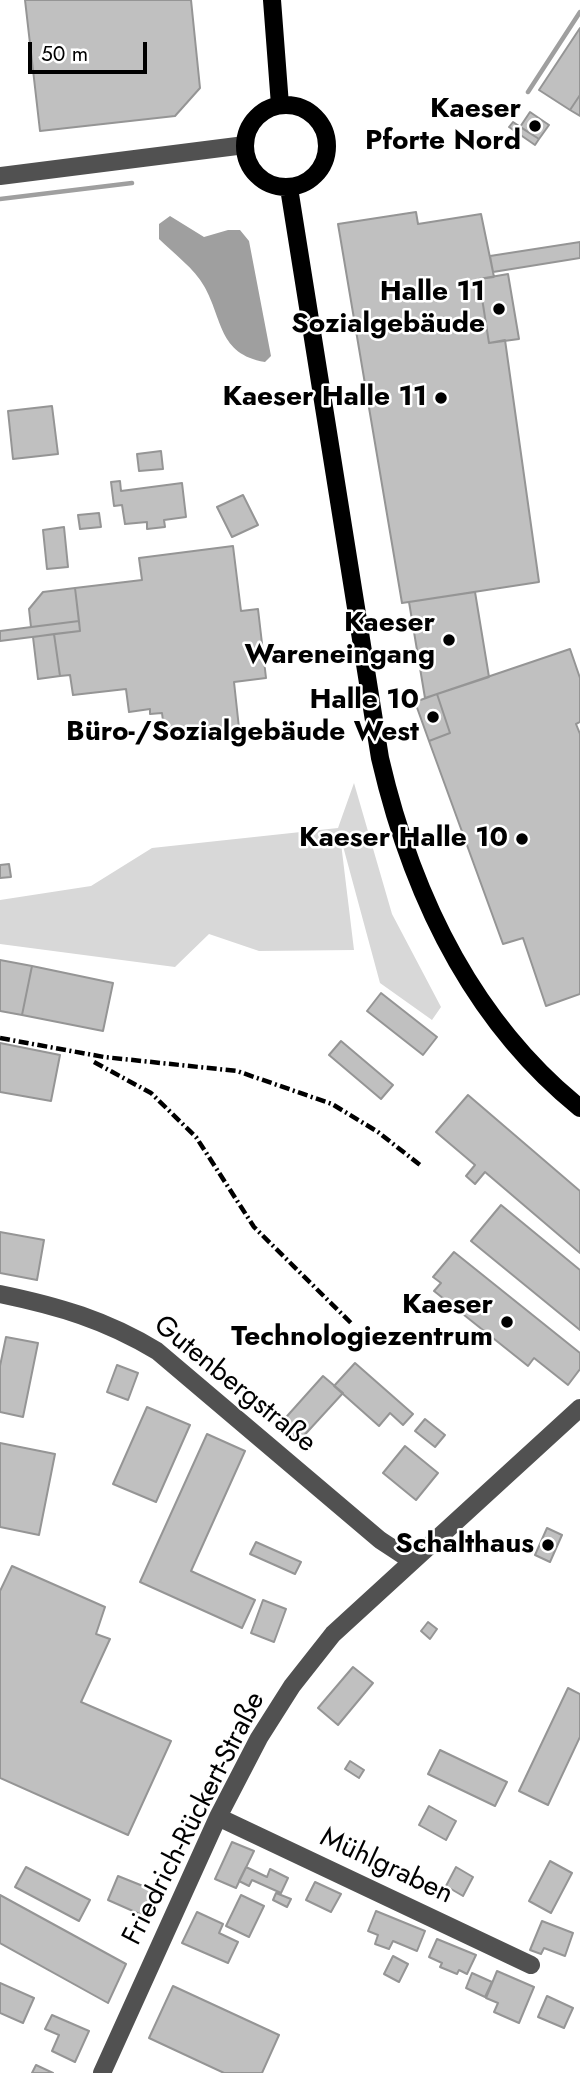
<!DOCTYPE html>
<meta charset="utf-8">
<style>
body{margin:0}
#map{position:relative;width:580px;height:2073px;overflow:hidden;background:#fff;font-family:Jost,sans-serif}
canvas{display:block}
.scale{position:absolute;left:28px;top:42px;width:119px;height:32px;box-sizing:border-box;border:4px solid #000;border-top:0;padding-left:9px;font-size:21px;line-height:24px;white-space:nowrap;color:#000;-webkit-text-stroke:5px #fff;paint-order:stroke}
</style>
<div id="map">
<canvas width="580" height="2073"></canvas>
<div class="scale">50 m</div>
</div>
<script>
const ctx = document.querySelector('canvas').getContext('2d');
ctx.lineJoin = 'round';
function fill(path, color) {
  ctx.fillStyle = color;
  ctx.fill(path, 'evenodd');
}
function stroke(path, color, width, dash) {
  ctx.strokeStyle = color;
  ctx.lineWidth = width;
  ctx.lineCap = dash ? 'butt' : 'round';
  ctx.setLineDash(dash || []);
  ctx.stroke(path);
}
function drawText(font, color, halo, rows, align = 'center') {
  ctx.font = font + ' Jost,sans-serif';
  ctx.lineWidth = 5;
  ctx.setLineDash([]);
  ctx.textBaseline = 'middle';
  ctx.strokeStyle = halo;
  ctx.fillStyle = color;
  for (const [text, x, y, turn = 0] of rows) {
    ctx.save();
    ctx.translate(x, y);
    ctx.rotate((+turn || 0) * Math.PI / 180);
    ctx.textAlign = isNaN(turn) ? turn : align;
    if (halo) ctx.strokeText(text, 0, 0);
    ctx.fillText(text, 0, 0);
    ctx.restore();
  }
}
const green = new Path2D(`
 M354,783l38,131 49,93 -9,13 -52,-37 -40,-148 14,115 -95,1 -50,-17 -34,33 -175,-23v-44l91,-14 61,-38 186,-20z`);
const water = new Path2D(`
 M170,216l34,21 24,-7h12l9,11 22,115 -6,6c-47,-8 -42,-43 -61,-76 -9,-17 -31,-33 -45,-47v-15z`);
const stream = new Path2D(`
 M528,92l52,-80
 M0,199l132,-16`);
const building = new Path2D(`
 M25,0h166l9,88 -25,28 -135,15z
 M580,28v67l-10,15 -31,-20z
 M580,95v21l-10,-6z
 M530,112l19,13 -10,14 -19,-12z
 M513,122l26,17 -4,6 -26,-18z
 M416,212l2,12 63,-10 13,63 -15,2 10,64 16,-3 34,242 -137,21 -64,-379z
 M580,242v16l-87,14 -3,-16z
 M508,274l11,65 -30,4 -10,-64z
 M52,406l6,48 -45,5 -5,-48z
 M161,451l2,18 -24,2 -2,-17z
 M120,481l1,10 61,-8 4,34 -22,3 1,7 -18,2v-7l-22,2 -3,-19 -8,1 -3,-24z
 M243,495l15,30 -26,12 -15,-30z
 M99,513l2,14 -21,2 -2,-14z
 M64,527l4,40 -21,2 -4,-39z
 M233,546l8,65 17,-2 8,69 -32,4 5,46 -74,9 -3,-24 -12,1v-5l-21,3 -3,-23 -53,6 -3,-20 -10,1 -6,-42 26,-3 -5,-43 67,-8 -3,-22z
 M75,588l4,33 -48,6 -2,-18 14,-17z
 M475,592l14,85 -64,21 -16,-96z
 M79,621l1,10 -80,10v-10z
 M54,634l6,42 -22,3 -5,-42z
 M570,649l10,29v44l-4,2 4,10v260l-34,12 -23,-68 -20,6 -74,-203 21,-8 -13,-39z
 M437,694l13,39 -21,8 -14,-39z
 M9,864l2,13 -11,1v-13z
 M0,960l32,6 -10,49 -22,-4z
 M32,966l81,17 -10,48 -81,-16z
 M381,993l56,44 -14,18 -56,-44z
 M341,1041l52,44 -12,14 -52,-44z
 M0,1043l60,12 -9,46 -51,-9z
 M468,1095l112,96v62l-95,-81 -10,12 -9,-8 9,-11 -39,-33z
 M501,1205l79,65v60l-109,-89z
 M0,1232l44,8 -7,40 -37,-7z
 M454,1252l126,101v16l-12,16 -34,-27 -6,8 -94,-75 7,-8 -8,-6z
 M6,1337l32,6 -15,74 -23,-5v-46z
 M355,1363l58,51 -10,11 -13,-12 -11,13 -45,-40z
 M117,1365l21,8 -10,27 -21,-8z
 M323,1376l20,17 -44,48 -19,-17z
 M147,1407l43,18 -34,77 -43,-18z
 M425,1419l20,16 -10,12 -20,-16z
 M207,1434l38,17 -54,120 64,29 -13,28 -102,-46z
 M0,1443l55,11 -16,81 -39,-8z
 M405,1446l33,27 -22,27 -33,-27z
 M547,1528l15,7 -12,27 -15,-7z
 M256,1542l45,20 -6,12 -45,-20z
 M12,1566l93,41 -9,27 14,5 -29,63 90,39 -43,94 -128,-57v-187z
 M263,1600l23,9 -12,33 -23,-9z
 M428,1622l9,7 -7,10 -9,-8z
 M353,1667l20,16 -35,42 -20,-17z
 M568,1688l12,6v43l-32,68 -29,-14z
 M440,1750l67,32 -12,24 -67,-32z
 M350,1761l14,9 -5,8 -14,-9z
 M429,1806l27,15 -10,19 -27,-15z
 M232,1842l22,9 -18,37 -21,-9z
 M550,1861l22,12 -21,40 -22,-12z
 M26,1867l64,33 -11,21 -64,-34z
 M246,1867l21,10 3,-8 18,9 -7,15 -29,-13 -3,6 -10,-5z
 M456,1867l17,10 -10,19 -17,-10z
 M118,1876l35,14 -11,25 -34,-15z
 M315,1882l26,12 -10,18 -25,-12z
 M276,1893l15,6 -4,8 -14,-7z
 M0,1895l126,69 -18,39 -108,-60z
 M241,1895l23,11 -15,31 -23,-11z
 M376,1911l49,20 -8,20 -24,-10 -4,8 -14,-5 3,-9 -10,-4z
 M197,1912l26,12 -4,9 19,9 -10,21 -46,-20z
 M542,1921l31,12 -8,23 -21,-8 -3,6 -11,-4z
 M437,1939l39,16 -9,19 -8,-4 -2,4 -17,-7 2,-4 -13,-6z
 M393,1956l15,8 -9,18 -15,-8z
 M497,1971l37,16 -15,36 -25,-11 4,-9 -12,-5z
 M472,1973l20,9 -7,15 -19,-9z
 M0,1983l34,15 -11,25 -23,-10z
 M173,1986l106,49 -17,38h-38l-75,-35z
 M547,1996l26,12 -9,20 -26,-11z
 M52,2015l37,16 -14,31 -23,-11 7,-16 -14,-6z
 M36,2065l17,8h-21z`);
const minor = new Path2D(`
 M0,176l245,-31
 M0,1294c58,12 106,26 157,57l223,189 32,21
 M218,1817l313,148
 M102,2073l116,-256 41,-79 33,-52 41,-52 247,-226`);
const major = new Path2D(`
 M272,0l8,105
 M245 146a41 41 0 1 1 82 0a41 41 0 1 1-82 0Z
 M289,188l91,570c31,134 90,261 200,350`);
const rail = new Path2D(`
 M0,1038l104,19 133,14 95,33 46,28 42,33
 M94,1062l57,31 45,44 58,90 99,98`);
const markers = [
 [535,126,7,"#000"],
 [499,309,7,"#000"],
 [441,398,7,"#000"],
 [449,640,7,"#000"],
 [433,717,7,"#000"],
 [522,839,7,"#000"],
 [507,1322,7,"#000"],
 [548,1545,7,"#000"]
];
const poiNames = [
 ["Kaeser",521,110],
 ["Pforte Nord",521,142],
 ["Halle 11",485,293],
 ["Sozialgebäude",485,325],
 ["Kaeser Halle 11",427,398],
 ["Kaeser",435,624],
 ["Wareneingang",435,656],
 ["Halle 10",419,701],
 ["Büro-/Sozialgebäude West",419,733],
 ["Kaeser Halle 10",508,839],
 ["Kaeser",493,1306],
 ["Technologiezentrum",493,1338],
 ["Schalthaus",534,1545]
];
const streetNames = [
 ["Gutenbergstraße",234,1385,39],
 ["Friedrich-Rückert-Straße",195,1819,-63],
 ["Mühlgraben",386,1867,25]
];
fill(green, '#d8d8d8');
fill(water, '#9f9f9f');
stroke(stream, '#9f9f9f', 4.5);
fill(building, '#c0c0c0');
stroke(building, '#959595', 2);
stroke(minor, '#515151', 18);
stroke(major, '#000', 18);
stroke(rail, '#000', 4.5, [10, 3.5, 2, 3.5]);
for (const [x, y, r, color] of markers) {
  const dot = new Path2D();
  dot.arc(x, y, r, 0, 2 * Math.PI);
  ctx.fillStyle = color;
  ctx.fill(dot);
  stroke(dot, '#fff', 2.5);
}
drawText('bold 28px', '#000', '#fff', poiNames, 'right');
drawText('28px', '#000', '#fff', streetNames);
</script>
